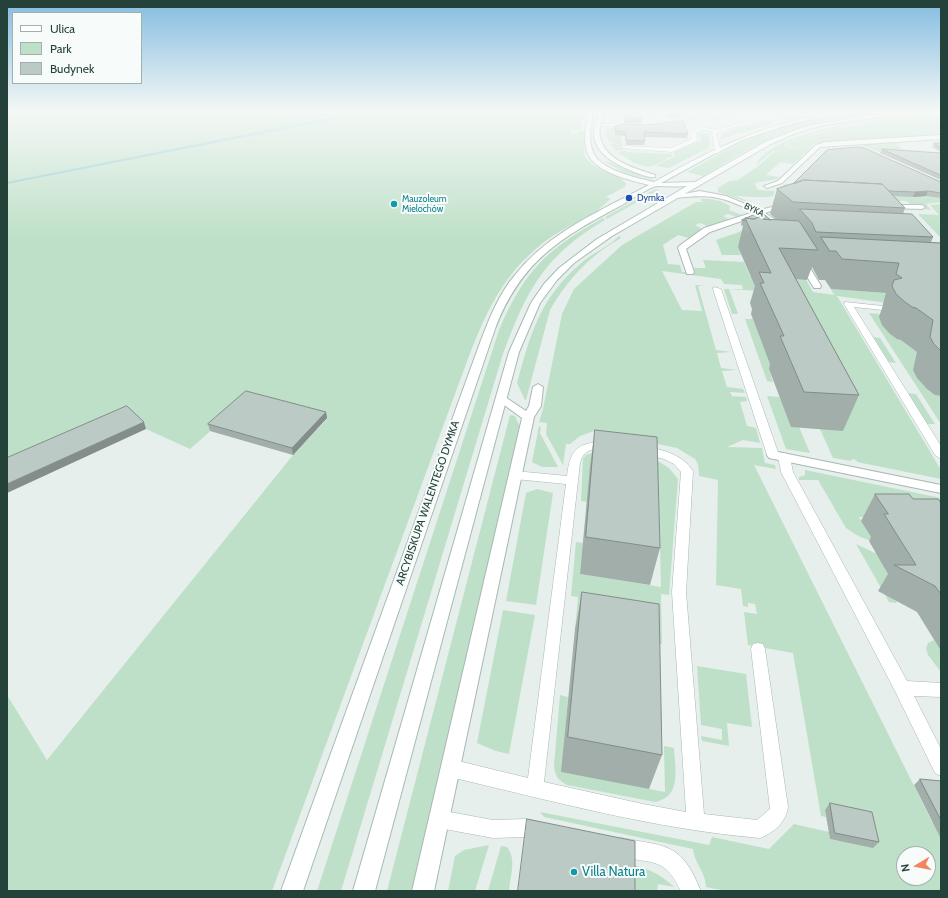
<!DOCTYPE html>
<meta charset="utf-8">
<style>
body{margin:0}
#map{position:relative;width:948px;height:898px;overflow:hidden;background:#e6efeb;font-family:Cabin,sans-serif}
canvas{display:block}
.frame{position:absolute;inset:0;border:8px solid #24423a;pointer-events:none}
.legend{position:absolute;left:12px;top:12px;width:130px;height:72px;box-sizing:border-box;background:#f7fbf9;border:1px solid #a3b1ad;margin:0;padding:5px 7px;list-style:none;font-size:12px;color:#24423a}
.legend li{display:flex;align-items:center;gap:8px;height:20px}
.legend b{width:20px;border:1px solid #a3b1ad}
.north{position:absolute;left:896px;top:846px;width:40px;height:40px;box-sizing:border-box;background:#f7fbf9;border:1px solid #a3b1ad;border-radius:50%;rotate:260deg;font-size:11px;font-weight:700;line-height:16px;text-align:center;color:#24423a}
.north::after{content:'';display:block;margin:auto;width:14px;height:18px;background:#f4845f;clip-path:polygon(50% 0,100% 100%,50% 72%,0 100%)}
</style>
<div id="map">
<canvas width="948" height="898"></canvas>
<div class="frame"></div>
<ul class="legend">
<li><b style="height:5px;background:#fff"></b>Ulica</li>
<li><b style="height:11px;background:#bfe0c8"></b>Park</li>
<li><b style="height:11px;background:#bbcac4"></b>Budynek</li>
</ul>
<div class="north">N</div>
</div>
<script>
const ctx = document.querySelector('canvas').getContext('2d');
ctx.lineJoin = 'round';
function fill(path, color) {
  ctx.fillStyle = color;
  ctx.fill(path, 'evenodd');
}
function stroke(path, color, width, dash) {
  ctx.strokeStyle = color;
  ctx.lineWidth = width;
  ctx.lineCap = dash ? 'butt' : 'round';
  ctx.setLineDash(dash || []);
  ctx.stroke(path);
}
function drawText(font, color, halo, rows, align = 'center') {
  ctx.font = font + ' Cabin,sans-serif';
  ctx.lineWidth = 4;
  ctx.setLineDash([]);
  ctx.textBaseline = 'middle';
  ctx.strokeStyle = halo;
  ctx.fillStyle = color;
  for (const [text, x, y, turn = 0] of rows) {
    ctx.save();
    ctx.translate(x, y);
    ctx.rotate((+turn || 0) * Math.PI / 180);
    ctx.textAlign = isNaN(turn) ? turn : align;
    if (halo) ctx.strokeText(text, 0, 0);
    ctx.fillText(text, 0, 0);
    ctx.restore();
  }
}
const green = new Path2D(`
 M7,111h578l-3,8 -1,11h-10l-1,4 11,-3 6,1c-1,6 -4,13 -3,19 0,15 30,24 41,28l-3,1 4,3 -1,4 -19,10 5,2c-5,3 -9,8 -14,12 -14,9 -29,15 -43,24 -47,32 -65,70 -85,121l-197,535h-265v-196l40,65 246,-305 34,-36 -79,-21 -58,51 -44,-20 -17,-16 -122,53z
 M869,111h29c-37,4 -76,8 -111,21 -30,11 -57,28 -84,44l-16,-4c25,-14 50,-29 76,-39 34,-12 70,-18 106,-22z
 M941,113l-88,11 -37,9 -32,11 9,5 -20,2 -17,14c18,-39 145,-49 185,-52z
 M941,114v22l-123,7 -5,2 -20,19 -13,-2 -14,13 14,2 -2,2 -24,4 4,7 17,1 -2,5c-12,3 -25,0 -38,0l17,6 -2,1 -32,-11v-4l11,-7 9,-1 20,-14 17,-15 20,-2 -9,-5c51,-19 101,-25 155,-30z
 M770,121l3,2 -52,16 1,-6 36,-11z
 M610,128h15l-4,2 1,20 -5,1 -6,-6 2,-3 -2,-1 -1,2 -4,-7 1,-6 -3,-1z
 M703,133l6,1 1,10 -2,4 -39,20 -14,-2 20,-10 -1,-4 27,-12 -2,-6z
 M893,141l6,3h-4l14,9 21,21 -66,-28 2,-3z
 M626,150l1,2 45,2v2c-6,3 -13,8 -20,10 -11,2 -26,-7 -34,-14z
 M603,161c3,-1 46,16 51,19l-29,-7z
 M785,184l11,2 145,1v15l-15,2 5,6 -7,-1 -4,-3 -9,-1 -4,-4 -38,-1 -90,-9z
 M655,189l4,1 -52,29 -2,-2z
 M701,199c10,-1 22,2 29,7l-1,4 13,5 -5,2 -9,-3 -5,2 7,4 -21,7 -8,-4 -6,2 7,4 -13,9 -11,-3 -15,10 5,19 12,1 2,7h13l-1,-4h12l-3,-8 41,2 6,14 18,-29 -30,-1 3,9h-19l-6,-15 26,-9 1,3 38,2 32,56 21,3 -3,-6 110,8 -46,7 -58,-8 104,174v9l-84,-17 -1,-2 -4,-1 -1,2 -18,-3 -13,-29 23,1 -74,-61 4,13 -6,-1 -22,-62h8l10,26 14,-53 -48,-3 9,25h-6l-8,-25h19l-1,-4 -18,-1 -3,-5 -59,-8 20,39 20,1 -7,-26h10l-7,1 18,64 16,2 -15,1 4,15 16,2 -15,1 5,16 16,2 2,4 -15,-1 2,4 14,1 1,4 -7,1 7,24 9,2 4,15 -17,-3 -16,7 35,1 3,15 10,2 1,4 -22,-4 178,357 9,1v68h-216l-19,-4c-1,-17 -11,-22 -13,-38l-149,-32 -4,-5 169,33 3,-8 57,12 25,-25 35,8 1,7 43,8 -48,-37 1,7 -5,-1 -28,-163 -45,-8 -4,-33 13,2 -2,-10 -7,-1v4l-5,-1 -2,-17 -25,-4 2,-105 -19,-4 -1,-12 -3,-5 -18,-11 -83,-17 -14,5 -10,8h-4l-3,21 -17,-31 1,-11 -8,-1 4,-13 19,-95 12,-25 48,-44 74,-43h8l-4,-2zM904,854h24v24h-24z
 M941,204v34l-23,-24 21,1 -9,-10z
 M603,218l2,2c-62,36 -79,72 -103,137l-161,534h-24l182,-561c25,-59 48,-81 104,-112z
 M619,236l2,2c-31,17 -54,42 -71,72l-24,90h-1l-8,-17c14,-51 23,-84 63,-119 11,-10 31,-19 39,-28z
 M869,313l11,1 61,28 -8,23 -19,-1 21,31 6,1v28z
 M873,337l7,1 16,25 -7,-1z
 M908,393l8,1 19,30h-8z
 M767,396l12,1 20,30 11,26 -24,-4z
 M510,415l5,1 5,11 -107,464h-26z
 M539,426l2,1 -1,6 18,34h-16l-10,-5z
 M598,451l-11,51 -6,-1 2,-42 3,-4z
 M653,458l16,10 9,11 -9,116 -8,-1 1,50 -87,-15 3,-32 -7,-1 5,-54 7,1 -3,31 81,13 -3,-113 -23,-3z
 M805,470l136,28v52l-68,-33h-14l11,19 8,5c-13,0 -22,-6 -32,-13l-28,-48h-19v-3l6,-2z
 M537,489l16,4 -17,112 -30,-4 20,-108z
 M856,544l19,9 6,1 15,33 1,15 -1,1 -7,-1z
 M503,610l32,5 -26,139 -13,-3 -19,-8z
 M934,640l7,11v21l-13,-17 -2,-7 2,-5z
 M697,666l49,8 6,53 -25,-4 2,23 -27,-5 -1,-5 21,4v-11l-21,-4z
 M560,695l8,2 -6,75 103,20 -1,-46 10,2c1,21 8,49 -19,54l-88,-17c-9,-5 -12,-9 -13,-19z
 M489,845l-14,46h-27l7,-35 9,-6z
 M501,846l6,1c10,13 3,29 2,44h-21z
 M627,863c19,5 33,10 47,24l-16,-3 -1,7h-31z`);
const water = new Path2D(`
 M362,111h15l-370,73v-2z`);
const lane = new Path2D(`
 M716,111c13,0 24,6 36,7 24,2 50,-2 74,-4l2,1 -64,6 -22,-1 -2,-2 -19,-5 -16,5 -36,7 -2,-1 4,-2 -20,-5h-17c13,-7 29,3 43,4 11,1 30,-5 39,-10z
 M589,123l45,2 2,1 -2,1 -47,-2z
 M740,123l2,2 -24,7 -2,2 5,17 -3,2 -3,-2 -3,-17 1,-2 -11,-3 -6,4 1,8 -25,11 -51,-4 3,-2 47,2 21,-9 -1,-6 6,-5 -5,-1v-2l24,5z
 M714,287l7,2 58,166 -2,3 -4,1 -6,-4 -54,-166z
 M845,302l38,4 4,2 -4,2 -29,-3 87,139v13l-6,-4 -91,-151z
 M602,442l9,1 1,2c-8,10 -26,-4 -32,18l-36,319 99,22 43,8 -14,-220 9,-120 -7,-8 -10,-5 -24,-6 -2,-3 6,-4c19,4 38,8 49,25l-7,121 18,222 53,6 13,-11 -19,-160 2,-5 5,-1 5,1 2,5 23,158c-2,15 -14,26 -28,31 -106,-9 -207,-37 -310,-61l-6,-3 -3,-6 3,-6 6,-3 78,19 38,-294 -51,-5 -6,-4 6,-4 52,5c3,-25 9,-33 35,-34z
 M784,453l6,4 3,15 114,209 34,2v14l-27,-1 27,53v27l-6,-3 -39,-80 -115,-221 -3,-15z
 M439,810l54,10 33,-1 21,5 2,7 -2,7 -7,2 -14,-3 -33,1 -54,-10 -6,-3 -3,-6 3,-6z
 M622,838c47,9 59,5 79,53h-20c-19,-39 -32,-24 -66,-37l-2,-7 2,-7z`);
const street = new Path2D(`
 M941,135v4l-121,8 -38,36 -15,5 -3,-2 14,-5 38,-36 10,-3z
 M700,191l26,5 34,14 28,-7v2l-23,8 15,10 8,8 -7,2 -22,-18 -49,17 -24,17 8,23 -1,2h-6l-9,-26 1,-2 25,-18 50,-16c-32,-16 -44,-18 -79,-14l-3,-2z
 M886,205h36l3,2 -3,2 -34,-1 -2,-1z
 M798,258h6l17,28 -1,2h-6l-17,-28z
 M538,384l5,3 -2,19 -7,11 -100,474h-22l110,-473 -26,-19 5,-3 4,1 21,14 3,-5 4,-19z
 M773,451l168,34v8l-172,-35 -2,-3z`);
const secondary = new Path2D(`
 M589,111h4c-2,13 -5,29 0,41 7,18 44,26 61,30 64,-36 111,-59 185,-70l2,1 -51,11 -45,15 -31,15 -53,29 34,-1 72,-41 40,-15 65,-11 49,-4 -97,14 -28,8 -25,11 -159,92 -38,27 -17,17 -17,23 -21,49 -144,539h-22l156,-539 22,-49 13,-19 15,-16 38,-29 90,-53c-10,1 -20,0 -30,0 -8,1 -28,15 -35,19 -62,33 -101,56 -127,124l-192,562h-22l200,-551c9,-23 18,-46 34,-65 34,-43 87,-65 134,-90 -19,-5 -54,-12 -62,-33 -4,-13 -1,-28 2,-41z
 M599,111h4c0,8 -5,17 -3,25 4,25 35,32 55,39v2c-6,1 -12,-2 -18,-4 -17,-7 -40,-16 -43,-37 -1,-8 4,-17 5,-25z`);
const wall = new Path2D(`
 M623,111h17v3l2,5 -1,4h-17z
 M667,113l14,2 -1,3 -13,-1z
 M615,126l73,8 -1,4 -43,-1 1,4 -1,4h-18l-1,-9 -10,-1z
 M934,143h7v9l-9,-5z
 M882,149l59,4v27l-61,-27z
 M941,182v16l-15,-2 -13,1 -19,-1 11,12 -2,6 30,23 -2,5 10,1v153l-6,-1 -8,-6 -10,-11 -4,-8 4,-18 -16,-12 -4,-1 -7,-5 -8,-9 -3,-8 4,-12v-1l3,-11 -55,-4 -6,-9h-6l-7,-13 -5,13 -11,-1 63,116 -16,36 -52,-4 -22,-58 1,-5 -19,-50 1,-5 -2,-6 5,-17 -17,-39 5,-21 -2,-1 1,-5 19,-8 10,8h6l-7,-6 7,-25z
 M326,412l1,6 -34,37 -83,-24 -2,-7z
 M595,430l65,118 -10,37 -70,-11 10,-108z
 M875,494l66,9v148l-24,-39 -39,-21 10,-17 -19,-33 2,-4 -10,-16z
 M582,592l80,163 -13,34 -88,-17 14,-143z
 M920,779l21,2v58l-27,-54z
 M830,803l49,39 -6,6 -43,-9 -5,-29z`);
const shadedWall = new Path2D(`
 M639,111h1v4l-7,-2z
 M928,191l-2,5 -13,1 2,-5z
 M326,412l1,6 -34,37 -1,-7z
 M144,422l2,7 -139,64v-9z`);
const building = new Path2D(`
 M624,111h15l-6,2 8,2 1,4h-17z
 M675,111h4l2,4 -14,-2z
 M683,121l5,13 -44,-2 1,9 -19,-1v-8l-10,-1 -1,-5 10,-2 21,1z
 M934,143h7v4z
 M859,147l5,1 77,34v11l-13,-2 -13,1 -26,-1 -7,-7 -78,-4 -11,4 34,-34z
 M882,149l59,4v22z
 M804,180l78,4 23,24 -112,-6 -16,-13z
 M800,209l112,5 21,23 -117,-5 -4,-9z
 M761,212l10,8 -8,-1 -2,-3 -7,3 -9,-1v3l-3,-1z
 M761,216l2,3 36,2 19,29 -39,-2 80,147 -55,-3 -24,-56h4l-24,-53h4l-5,-11 12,1 -26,-55 9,1z
 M821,237l119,6h1v108l-7,-7 -4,-7 3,-17 -17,-12 -4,-1 -7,-5 -9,-8 -4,-8 2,-6 8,-2 -6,-4 3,-11 -57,-4 -6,-8h-6z
 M246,391l80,21 -34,36 -84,-24z
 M127,406l17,16 -137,62v-26z
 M595,430l62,7 3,111 -74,-11z
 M875,494h34l4,5h25l3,4v91l-6,-8 -41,-21h22l-32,-51h4z
 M582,592l77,12 3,151 -94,-18z
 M920,779l21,2v39z
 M830,803l42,9 7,30 -44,-9z
 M527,819l108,22v50h-117z`);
const markers = [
 [629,198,4,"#1a4fb4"],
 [394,204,4,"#0f9aa8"],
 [574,872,4,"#0f9aa8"]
];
const farTransitnames = [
 ["Dymka",637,198]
];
const farCulturenames = [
 ["Mauzoleum",402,199],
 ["Mielochów",402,209]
];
const farStreetnames = [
 ["BYKA",754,210,25]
];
const streetNames = [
 ["ARCYBISKUPA WALENTEGO DYMKA",428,503,-71]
];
const nearCulturenames = [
 ["Villa Natura",582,872]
];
fill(green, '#bfe0c8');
fill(water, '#8ec9d4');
stroke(lane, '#a8b8b2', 1);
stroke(street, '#a8b8b2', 2);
stroke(secondary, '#a4bbb3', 2);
fill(lane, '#fff');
fill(street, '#fff');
fill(secondary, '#fff');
fill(wall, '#a1aea9');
fill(shadedWall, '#838d89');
fill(building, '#bbcac4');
stroke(building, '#838d89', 1);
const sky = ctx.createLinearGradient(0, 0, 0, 237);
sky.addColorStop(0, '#84bce0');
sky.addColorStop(0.47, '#f4f8f6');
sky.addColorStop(1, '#f4f8f600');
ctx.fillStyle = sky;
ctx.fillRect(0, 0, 948, 237);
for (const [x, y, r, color] of markers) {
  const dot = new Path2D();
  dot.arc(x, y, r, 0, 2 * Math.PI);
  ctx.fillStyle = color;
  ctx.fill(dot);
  stroke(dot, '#f7fbf9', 1.5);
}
drawText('9px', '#164399', '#f7fbf9', farTransitnames, 'left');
drawText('9px', '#0d838f', '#f7fbf9', farCulturenames, 'left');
drawText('9px', '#24423a', '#f7fbf9', farStreetnames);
drawText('11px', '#24423a', '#f7fbf9', streetNames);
drawText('13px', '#0d838f', '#f7fbf9', nearCulturenames, 'left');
</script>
